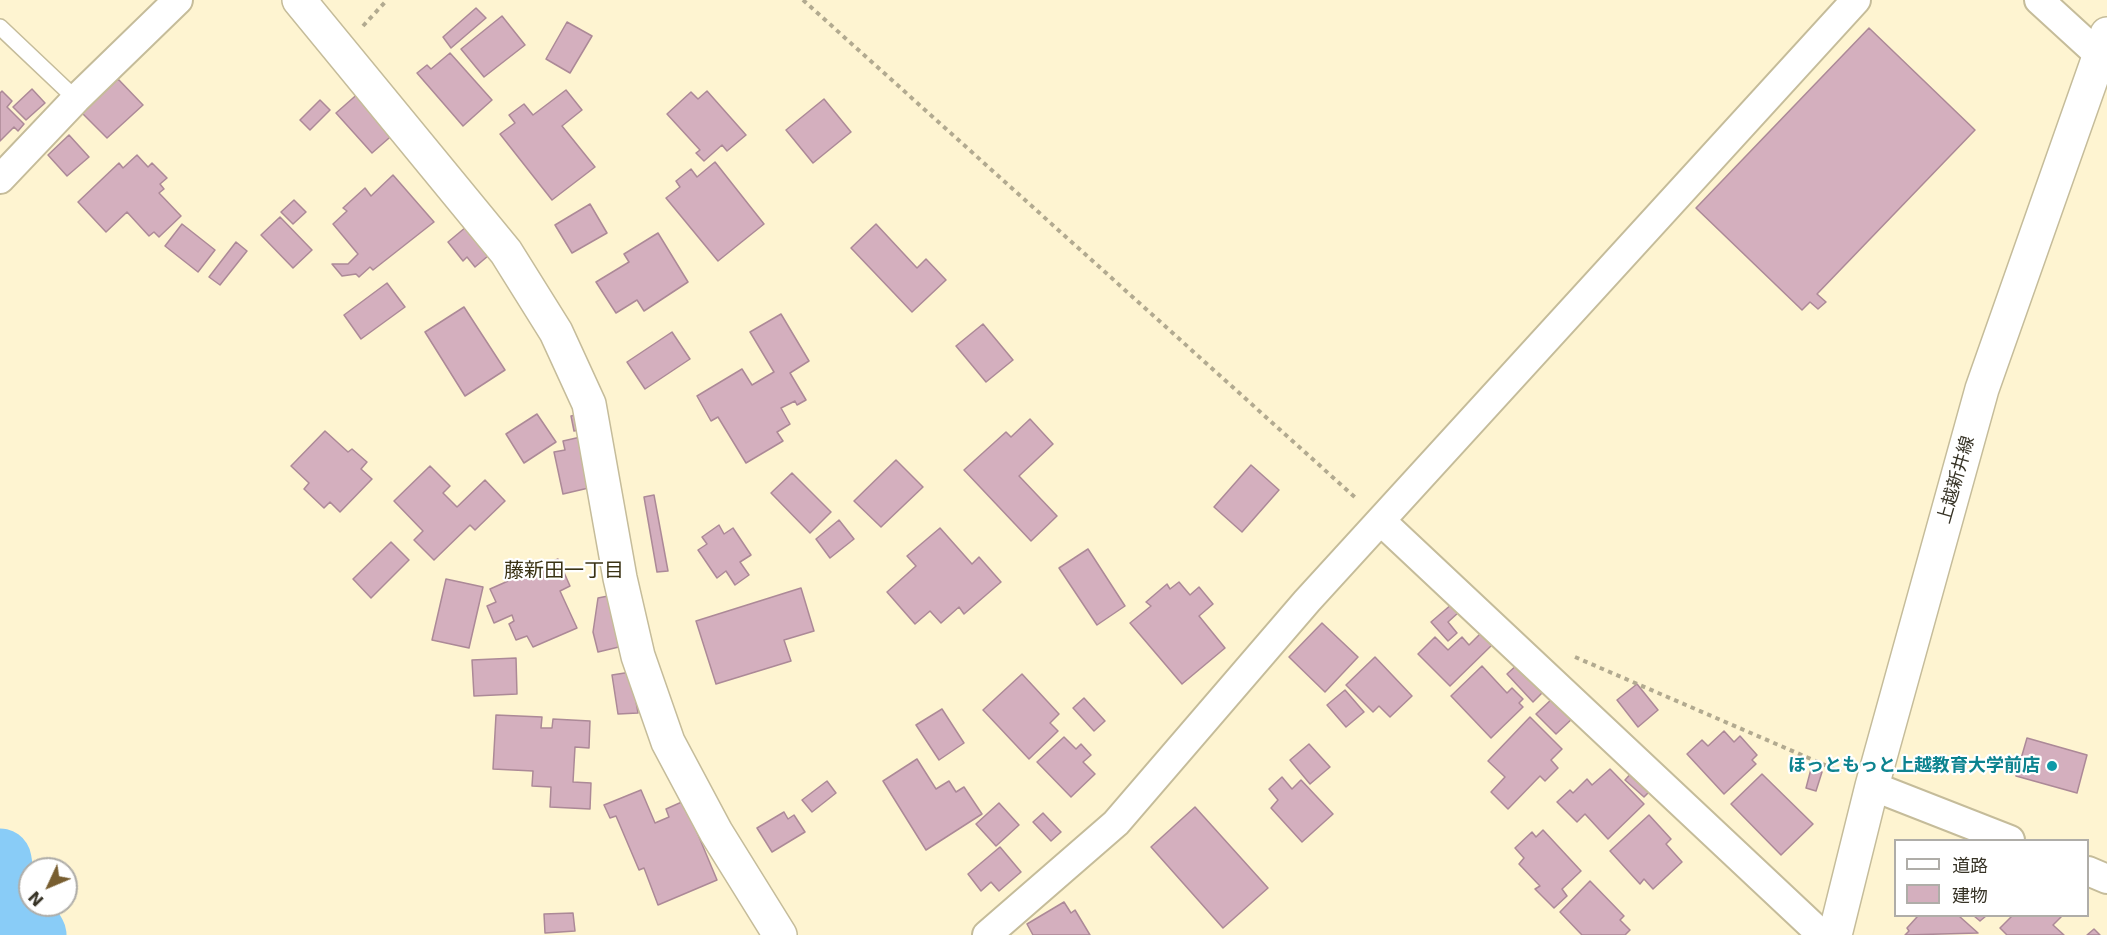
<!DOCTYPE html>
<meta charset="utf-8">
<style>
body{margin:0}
#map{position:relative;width:2107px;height:935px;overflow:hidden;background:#fef4d1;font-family:"DejaVu Sans","Noto Sans JP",sans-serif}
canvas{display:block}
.legend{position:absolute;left:1894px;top:839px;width:195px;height:78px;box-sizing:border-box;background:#fff;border:2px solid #afada8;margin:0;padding:8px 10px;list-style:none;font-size:18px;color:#373326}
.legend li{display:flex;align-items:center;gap:12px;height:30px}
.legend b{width:30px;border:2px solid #afada8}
.north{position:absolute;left:18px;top:857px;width:60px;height:60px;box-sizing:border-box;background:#fff;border:2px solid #afada8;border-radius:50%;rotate:226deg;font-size:16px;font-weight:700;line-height:24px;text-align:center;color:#373326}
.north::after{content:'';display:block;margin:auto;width:21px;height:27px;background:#785e30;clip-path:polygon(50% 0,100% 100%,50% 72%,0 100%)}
</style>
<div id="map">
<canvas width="2107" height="935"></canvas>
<ul class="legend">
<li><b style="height:8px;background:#fff"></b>道路</li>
<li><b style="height:16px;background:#d4afbe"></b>建物</li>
</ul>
<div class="north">N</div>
</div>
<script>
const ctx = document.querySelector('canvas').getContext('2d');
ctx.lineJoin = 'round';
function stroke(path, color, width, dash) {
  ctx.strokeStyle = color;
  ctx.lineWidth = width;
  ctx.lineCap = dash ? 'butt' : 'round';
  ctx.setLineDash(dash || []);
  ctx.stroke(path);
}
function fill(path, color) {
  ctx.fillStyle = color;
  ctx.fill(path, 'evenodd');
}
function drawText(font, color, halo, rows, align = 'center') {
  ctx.font = font + ' "DejaVu Sans","Noto Sans JP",sans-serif';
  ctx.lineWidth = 4.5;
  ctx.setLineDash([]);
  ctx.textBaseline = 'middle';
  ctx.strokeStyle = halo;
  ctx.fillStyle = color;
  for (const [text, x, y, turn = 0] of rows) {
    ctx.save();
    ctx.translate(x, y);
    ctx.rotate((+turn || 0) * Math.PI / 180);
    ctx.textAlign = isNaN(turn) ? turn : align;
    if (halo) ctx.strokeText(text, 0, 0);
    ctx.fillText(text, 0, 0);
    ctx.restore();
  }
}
const river = new Path2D(`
 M0,860l3,18 32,57`);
const building = new Path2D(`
 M476,8l10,10 -35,30 -8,-11z
 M502,16l23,29 -41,32 -23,-28z
 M567,22l25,14 -22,37 -24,-14z
 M1869,28l106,102 -158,164 9,8 -8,7 -8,-7 -8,8 -106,-102z
 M450,53l42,47 -29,26 -46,-53 10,-8 4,4z
 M118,79l25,26 -36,33 -25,-25z
 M32,89l13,14 -19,17 -13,-13z
 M566,90l16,20 -20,16 33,41 -43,33 -52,-66 15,-11 -6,-8 15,-11 9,11z
 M2,91l10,10 -5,6 17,17 -6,7 -4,-4 -14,14v-48z
 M361,91l36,40 -25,22 -36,-40z
 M707,91l39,44 -19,16 -5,-6 -18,16 -8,-8 4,-3 -33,-36 24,-22 7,7z
 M824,99l27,33 -38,31 -27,-33z
 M320,100l10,10 -20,20 -10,-10z
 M69,135l20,22 -22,19 -19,-21z
 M137,155l11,12 4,-4 15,15 -7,6 4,5 -5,4 22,23 -22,21 -5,-5 -5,4 -22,-24 -21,20 -28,-30 41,-39 4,5z
 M715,162l49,62 -46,37 -52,-63 14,-11 -4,-6 15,-12 6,8z
 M393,175l41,47 -61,48 -3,-3 -11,10 -3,-3 -14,2 -10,-12h16l10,-10 -25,-30 14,-13 -4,-3 22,-20 6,8z
 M294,200l12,12 -13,12 -12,-12z
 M590,204l17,29 -35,20 -17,-28z
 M280,217l32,33 -19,18 -32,-33z
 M472,222l23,28 -20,17 -8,-10 -4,4 -15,-19z
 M182,224l33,26 -17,22 -33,-26z
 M876,224l41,44 9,-9 20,21 -34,32 -61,-64z
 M658,233l30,49 -44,29 -7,-11 -21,13 -20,-31 33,-20 -5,-8z
 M236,242l11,9 -27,34 -11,-8z
 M387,283l18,24 -44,32 -17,-24z
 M464,307l41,63 -40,26 -40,-64z
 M781,314l28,47 -19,12 16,27 -9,5 -2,-4 -14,7 9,16 -13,8 6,9 -37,22 -28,-46 -7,4 -14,-25 45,-27 10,16 22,-13 -24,-40z
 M983,324l30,36 -27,22 -30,-36z
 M672,332l18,27 -45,30 -18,-27z
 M537,414l19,28 -32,21 -18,-29z
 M581,414l3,15 -10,2 -3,-15z
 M1030,419l23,25 -34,32 38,40 -26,25 -67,-71 42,-38 5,5z
 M325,431l23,21 4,-3 15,13 -6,7 11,10 -32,33 -10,-10 -6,6 -20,-19 5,-6 -18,-17z
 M585,436l12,50 -34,8 -9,-42 11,-2 -2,-9z
 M896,460l27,27 -42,40 -27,-26z
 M1251,465l28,25 -37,42 -28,-25z
 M430,466l20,20 -7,7 14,14 28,-27 20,21 -30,29 -5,-5 -36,35 -20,-20 9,-9 -29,-30z
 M792,473l39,39 -21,21 -39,-40z
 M654,495l14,76 -11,1 -13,-75z
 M839,520l15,19 -24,19 -14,-19z
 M719,525l5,9 9,-6 18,27 -11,7 9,13 -14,10 -9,-14 -9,7 -19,-28 9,-6 -5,-7z
 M940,528l32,36 7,-7 22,25 -37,32 -5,-7 -18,16 -11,-12 -15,13 -28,-32 29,-26 -9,-10z
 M391,542l18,18 -38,38 -18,-19z
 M1088,549l37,57 -28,19 -38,-57z
 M558,559l12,27 -10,5 17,37 -44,19 -6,-11 -11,4 -7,-16 5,-3 -2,-6 -18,8 -7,-17 9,-4 -6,-13z
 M446,579l37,8 -14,61 -37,-8z
 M1179,582l11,13 9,-8 14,17 -14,12 26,32 -43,36 -52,-61 21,-17 -5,-4 21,-18 3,5z
 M801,588l13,43 -30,9 7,21 -75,23 -20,-63z
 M613,595l10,51 -25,6 -5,-20 5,-34z
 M1452,604l7,8 -11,10 9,11 -9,8 -17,-19z
 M1322,623l36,34 -33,35 -36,-35z
 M1482,632l11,12 -43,42 -32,-32 17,-17 13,13 14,-13 7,8z
 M1375,657l37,39 -22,21 -11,-11 -6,6 -27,-27z
 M516,658l1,36 -43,2 -2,-36z
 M1519,663l26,27 -12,12 -26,-28z
 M1482,666l25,27 5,-5 11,11 -4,4 4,4 -32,31 -40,-42z
 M631,672l7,41 -20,1 -6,-39z
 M1022,674l37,40 -9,9 8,8 -29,28 -46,-49z
 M1637,684l21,26 -20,17 -21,-27z
 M1345,690l19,22 -18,15 -19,-22z
 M1554,697l20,20 -18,17 -20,-20z
 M1084,698l21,23 -11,10 -21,-23z
 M942,709l22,34 -25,17 -23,-35z
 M496,715l46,2 -1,11h11l1,-9 37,2 -1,27 -14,-1 -2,35 18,1 -1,26 -40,-2 1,-20 -19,-1 1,-15 -40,-2z
 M1530,717l32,32 -11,11 7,8 -13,13 -5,-5 -32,33 -17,-17 14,-15 -17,-16z
 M1724,731l10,11 6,-6 17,19 -5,5 4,4 -32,30 -37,-40 15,-14 6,6z
 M1064,737l12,12 5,-5 10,11 -8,7 12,12 -24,23 -34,-35z
 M2027,738l60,17 -10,38 -61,-17z
 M1309,744l21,23 -20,17 -20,-24z
 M917,759l19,30 13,-8 7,11 8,-5 18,27 -56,36 -43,-69z
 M1610,769l34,35 -36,35 -23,-25 -8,8 -20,-20 13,-12 3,3 14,-14 5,6z
 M1811,769l11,3 -6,19 -10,-3z
 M1634,770l20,17 -10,10 -19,-17z
 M1762,774l51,50 -32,31 -50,-51z
 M1282,777l10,12 9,-9 32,34 -31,28 -31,-34 7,-8 -9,-11z
 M827,781l9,12 -24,19 -10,-12z
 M641,790l14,33 14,-6 -3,-8 18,-8 33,79 -59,25 -14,-37 -5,2 -23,-54 -6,2 -6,-13z
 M999,803l20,22 -23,21 -20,-22z
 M1195,807l73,81 -45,40 -72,-81z
 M784,812l4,7 6,-4 11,17 -33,20 -15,-24z
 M1043,813l18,19 -10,9 -18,-19z
 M1649,815l22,24 -5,5 16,18 -29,27 -9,-10 -4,5 -30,-33z
 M1543,830l38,41 -19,18 5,7 -13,12 -19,-19 5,-3 -21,-22 5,-6 -9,-10 17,-16 4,5z
 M1000,847l21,25 -22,19 -8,-9 -10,9 -13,-17z
 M1590,881l34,35 -4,4 10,10 -5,5h-43l-22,-23z
 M1064,902l7,11 4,-3 15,25h-57l-6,-11z
 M573,913l2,18 -30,2 -1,-19z
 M1915,916h44l19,17 -73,2 4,-4 -2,-3 10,-11z
 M1974,916h12l-6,5z
 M2012,916h50l-9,9 11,10h-57l-7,-7z
 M2094,929l6,6h-13z`);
const path = new Path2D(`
 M803,0l555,500
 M363,26l24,-26
 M1575,657l266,115`);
const service = new Path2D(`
 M0,27l76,72`);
const minor = new Path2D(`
 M2039,0l59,54
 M0,179l76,-80 102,-99
 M1381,521l441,414
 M1872,786l138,54
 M2088,871l19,8
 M987,935l129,-112 191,-222 549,-601`);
const tertiary = new Path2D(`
 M299,0l207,252 50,80 33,72 31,174 18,78 30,86 48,90 64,103`);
const primary = new Path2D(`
 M1835,935l37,-149 110,-397 125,-355`);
const markers = [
 [2052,766,6,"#0f9aa8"]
];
const streetNames = [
 ["上越新井線",1957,480,-74]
];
const cultureNames = [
 ["ほっともっと上越教育大学前店",2040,766]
];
const neighbourhoodNames = [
 ["藤新田一丁目",564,572]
];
stroke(river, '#89ccf7', 63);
fill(building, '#d4afbe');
stroke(building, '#ac8997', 1.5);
stroke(service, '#c5bc9a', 18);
stroke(minor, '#c5bc9a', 32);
stroke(tertiary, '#c5bc9a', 36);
stroke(primary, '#c5bc9a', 36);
stroke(path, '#b2aa90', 4, [4.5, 4.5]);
stroke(service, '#fff', 15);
stroke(minor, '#fff', 28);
stroke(tertiary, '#fff', 33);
stroke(primary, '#fff', 33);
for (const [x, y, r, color] of markers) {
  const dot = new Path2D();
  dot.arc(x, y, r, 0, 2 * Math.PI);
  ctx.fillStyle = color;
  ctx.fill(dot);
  stroke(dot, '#fff', 2);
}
drawText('18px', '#373326', '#fff', streetNames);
drawText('bold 18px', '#0d838f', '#fff', cultureNames, 'right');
drawText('20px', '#3a3214', '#fff', neighbourhoodNames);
</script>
